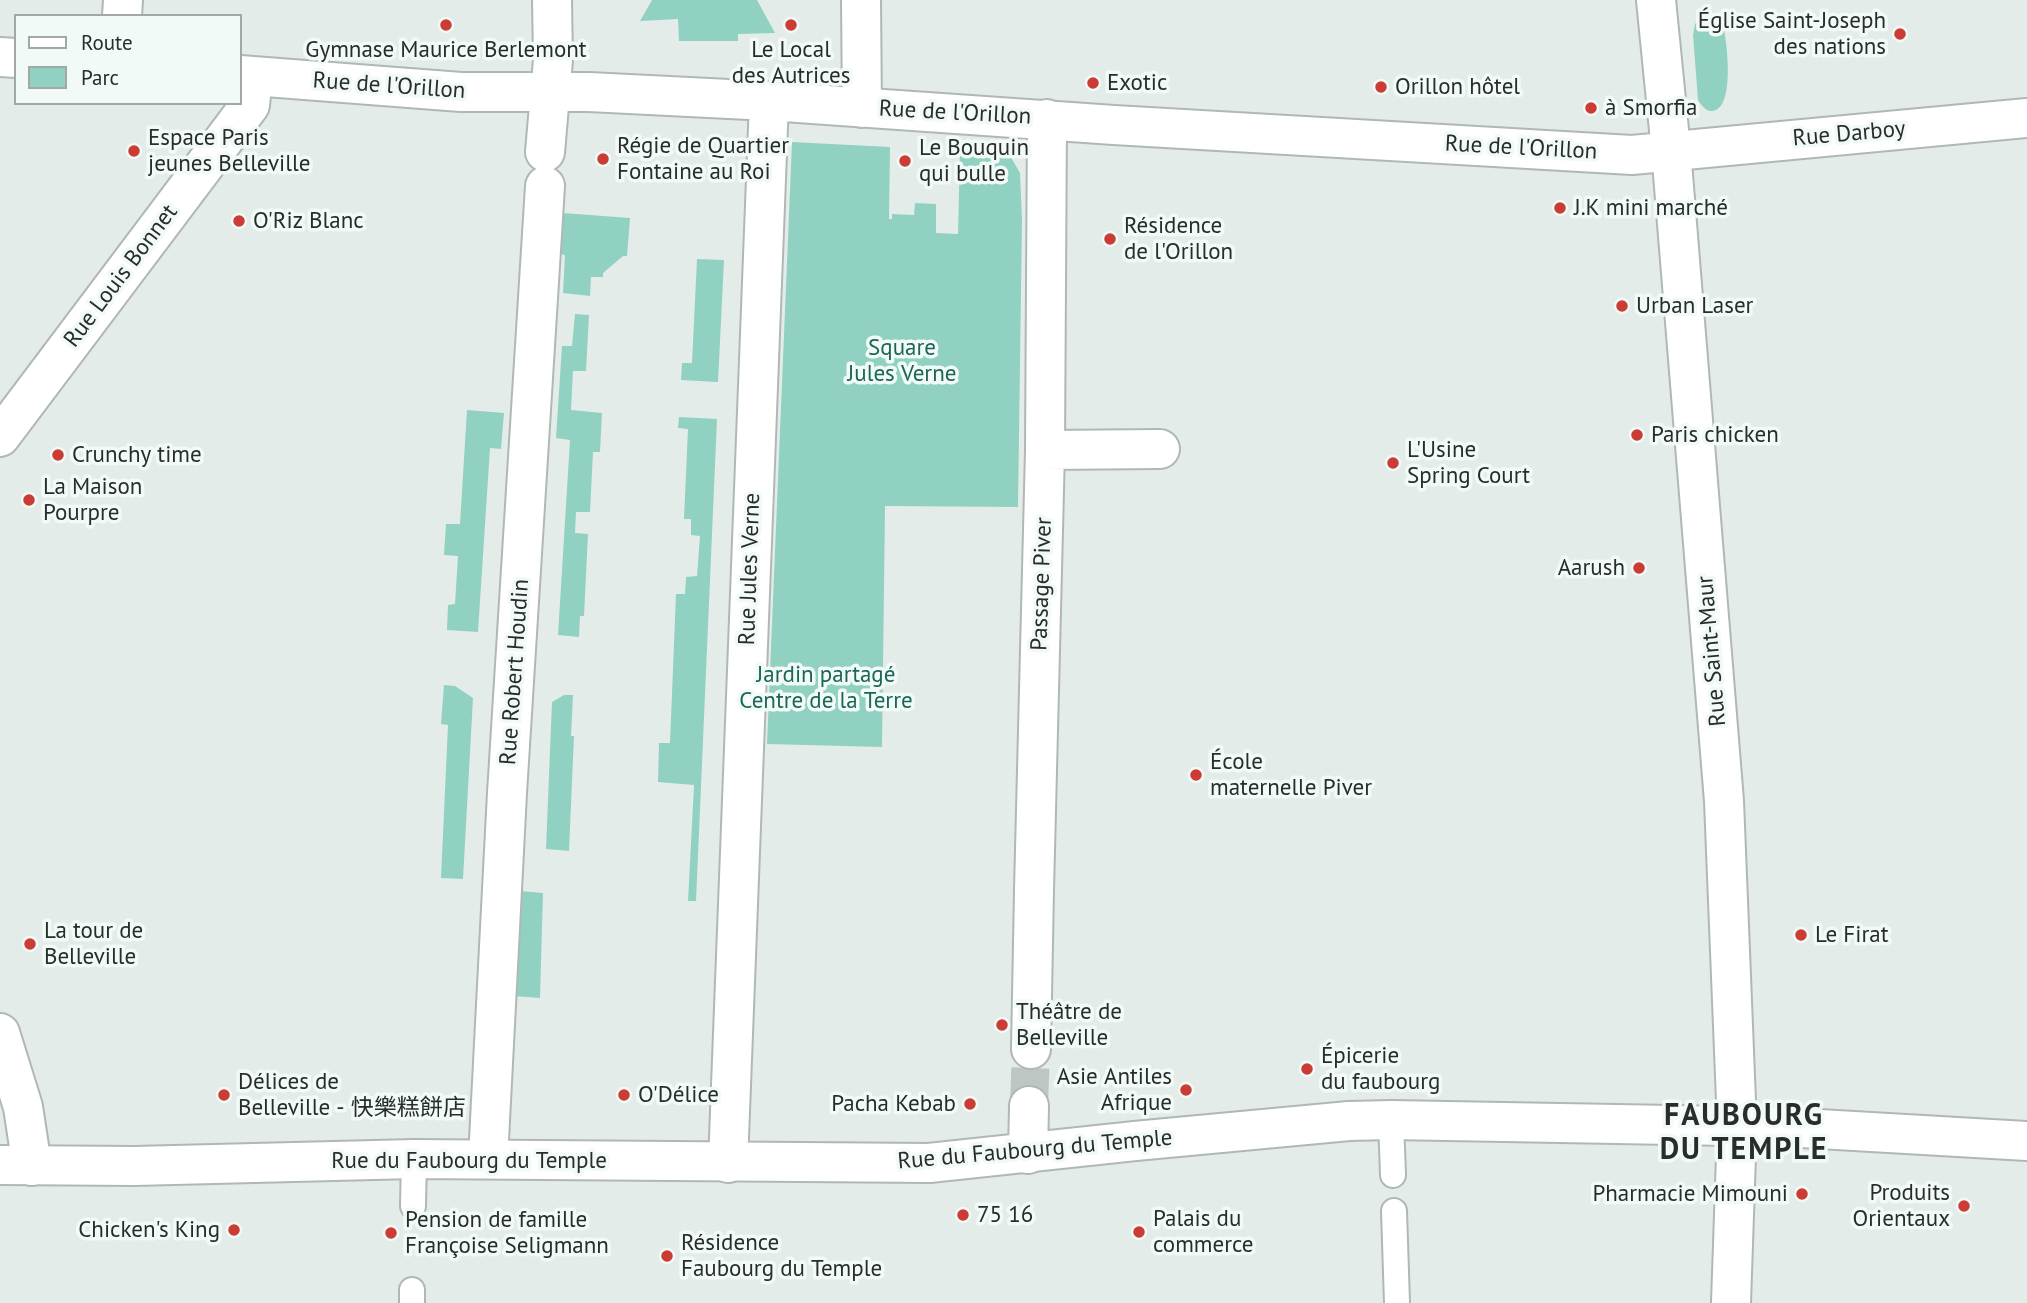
<!DOCTYPE html>
<meta charset="utf-8">
<style>
body{margin:0}
#map{position:relative;width:2027px;height:1303px;overflow:hidden;background:#e4ecea;font-family:"PT Sans",sans-serif}
canvas{display:block}
.legend{position:absolute;left:14px;top:14px;width:228px;height:91px;box-sizing:border-box;background:#f1faf7;border:2px solid #a1a8a5;margin:0;padding:9px 12px;list-style:none;font-size:21px;color:#282c2b}
.legend li{display:flex;align-items:center;gap:14px;height:35px}
.legend b{width:35px;border:2px solid #a1a8a5}
</style>
<div id="map">
<canvas width="2027" height="1303"></canvas>
<ul class="legend">
<li><b style="height:9px;background:#fff"></b>Route</li>
<li><b style="height:19px;background:#91d1c1"></b>Parc</li>
</ul>
</div>
<script>
const ctx = document.querySelector('canvas').getContext('2d');
ctx.lineJoin = 'round';
function fill(path, color) {
  ctx.fillStyle = color;
  ctx.fill(path, 'evenodd');
}
function stroke(path, color, width, dash) {
  ctx.strokeStyle = color;
  ctx.lineWidth = width;
  ctx.lineCap = dash ? 'butt' : 'round';
  ctx.setLineDash(dash || []);
  ctx.stroke(path);
}
function drawText(font, color, halo, rows, align = 'center') {
  ctx.font = font + ' "PT Sans","Noto Sans SC",sans-serif';
  ctx.lineWidth = 7;
  ctx.setLineDash([]);
  ctx.textBaseline = 'middle';
  ctx.strokeStyle = halo;
  ctx.fillStyle = color;
  for (const [text, x, y, turn = 0] of rows) {
    ctx.save();
    ctx.translate(x, y);
    ctx.rotate((+turn || 0) * Math.PI / 180);
    ctx.textAlign = isNaN(turn) ? turn : align;
    if (halo) ctx.strokeText(text, 0, 0);
    ctx.fillText(text, 0, 0);
    ctx.restore();
  }
}
const green = new Path2D(`
 M652,0h105l18,33 -37,1v7h-59l-1,-22 -38,2z
 M1705,14h8l8,4c6,16 14,84 -5,92 -9,4 -14,-4 -18,-10l-5,-65 2,-11z
 M792,142l98,5 -1,72h3v-5l22,1 1,-12 21,1v29l22,1 2,-83 49,3 11,19 2,47 -4,287 -133,-1 -3,241 -115,-3z
 M563,213l67,5 -3,38h-4l-20,17v4h-12l-1,19 -27,-3 2,-38 -6,-1z
 M697,259l27,1 -6,122 -37,-2 1,-17h10z
 M575,314l14,1 -3,56h-13l-2,39 31,3 -2,39h-7l-3,60h-14l-1,21 13,1 -4,82h-4l-1,21 -21,-2 12,-195 -14,-2 6,-92h10z
 M467,410l37,3 -3,36 -11,-1 -12,184 -31,-2 1,-25 7,-1 3,-48 -14,-1 2,-31h14z
 M679,417l38,2 -21,482h-8l6,-116 -36,-3 1,-39h11l6,-149h9l1,-17 11,-1 3,-40 -9,-1v-16h-7l4,-90 -10,-1z
 M444,685l11,1 18,12 -10,181 -22,-1 7,-153 -7,-1z
 M564,695h9l-2,41h3l-5,115 -23,-2 6,-147z
 M520,891l23,2 -3,105 -27,-2z`);
const pedestrianTunnel = new Path2D(`
 M1029,1106l2,-57`);
const service = new Path2D(`
 M1391,1120l2,55
 M413,1206l1,-47
 M1394,1211l3,92
 M412,1290v13`);
const pedestrian = new Path2D(`
 M1031,1049l3,-159
 M1028,1154l1,-48`);
const minor = new Path2D(`
 M861,0l1,108
 M1656,0l15,150 53,651 13,325 -6,177
 M122,16l1,-16
 M0,57l16,1
 M240,75l221,17h128l180,9 345,24 518,30 395,-37
 M545,152l8,-92 -1,-60
 M0,437l250,-332 3,-29
 M1045,450l115,-1
 M1034,890l11,-440 2,-331
 M0,1033l23,74 9,59
 M488,1159l19,-366 38,-607
 M728,1163l41,-1062`);
const tertiary = new Path2D(`
 M0,1165l134,1 280,-7 515,4 206,-22 214,-20 42,-1 394,7 242,14`);
const markers = [
 [446,25,7,"#ca3c35"],
 [791,25,7,"#ca3c35"],
 [1900,34,7,"#ca3c35"],
 [1093,83,7,"#ca3c35"],
 [1381,87,7,"#ca3c35"],
 [1591,108,7,"#ca3c35"],
 [134,151,7,"#ca3c35"],
 [603,159,7,"#ca3c35"],
 [905,161,7,"#ca3c35"],
 [1560,208,7,"#ca3c35"],
 [239,221,7,"#ca3c35"],
 [1110,239,7,"#ca3c35"],
 [1622,306,7,"#ca3c35"],
 [1637,435,7,"#ca3c35"],
 [58,455,7,"#ca3c35"],
 [1393,463,7,"#ca3c35"],
 [29,500,7,"#ca3c35"],
 [1639,568,7,"#ca3c35"],
 [1196,775,7,"#ca3c35"],
 [1801,935,7,"#ca3c35"],
 [30,944,7,"#ca3c35"],
 [1002,1025,7,"#ca3c35"],
 [1307,1069,7,"#ca3c35"],
 [1186,1090,7,"#ca3c35"],
 [224,1095,7,"#ca3c35"],
 [624,1095,7,"#ca3c35"],
 [970,1104,7,"#ca3c35"],
 [1802,1194,7,"#ca3c35"],
 [1964,1206,7,"#ca3c35"],
 [963,1215,7,"#ca3c35"],
 [234,1230,7,"#ca3c35"],
 [1139,1232,7,"#ca3c35"],
 [391,1233,7,"#ca3c35"],
 [667,1256,7,"#ca3c35"]
];
const poiNames = [
 ["Église Saint-Joseph",1886,21,"right"],
 ["des nations",1886,47,"right"],
 ["Gymnase Maurice Berlemont",446,50,"center"],
 ["Le Local",791,50,"center"],
 ["des Autrices",791,76,"center"],
 ["Exotic",1107,83],
 ["Orillon hôtel",1395,87],
 ["à Smorfia",1605,108],
 ["Espace Paris",148,138],
 ["jeunes Belleville",148,164],
 ["Régie de Quartier",617,146],
 ["Fontaine au Roi",617,172],
 ["Le Bouquin",919,148],
 ["qui bulle",919,174],
 ["J.K mini marché",1574,208],
 ["O'Riz Blanc",253,221],
 ["Résidence",1124,226],
 ["de l'Orillon",1124,252],
 ["Urban Laser",1636,306],
 ["Paris chicken",1651,435],
 ["L'Usine",1407,450],
 ["Spring Court",1407,476],
 ["Crunchy time",72,455],
 ["La Maison",43,487],
 ["Pourpre",43,513],
 ["Aarush",1625,568,"right"],
 ["École",1210,762],
 ["maternelle Piver",1210,788],
 ["La tour de",44,931],
 ["Belleville",44,957],
 ["Le Firat",1815,935],
 ["Théâtre de",1016,1012],
 ["Belleville",1016,1038],
 ["Épicerie",1321,1056],
 ["du faubourg",1321,1082],
 ["Asie Antiles",1172,1077,"right"],
 ["Afrique",1172,1103,"right"],
 ["Délices de",238,1082],
 ["Belleville - 快樂糕餅店",238,1108],
 ["O'Délice",638,1095],
 ["Pacha Kebab",956,1104,"right"],
 ["Produits",1950,1193,"right"],
 ["Orientaux",1950,1219,"right"],
 ["Pharmacie Mimouni",1788,1194,"right"],
 ["75 16",977,1215],
 ["Palais du",1153,1219],
 ["commerce",1153,1245],
 ["Pension de famille",405,1220],
 ["Françoise Seligmann",405,1246],
 ["Chicken's King",220,1230,"right"],
 ["Résidence",681,1243],
 ["Faubourg du Temple",681,1269]
];
const streetNames = [
 ["Rue de l'Orillon",389,86,4],
 ["Rue de l'Orillon",955,113,3],
 ["Rue Darboy",1849,134,-5],
 ["Rue de l'Orillon",1521,148,3],
 ["Rue Louis Bonnet",121,276,-53],
 ["Rue Jules Verne",750,569,-88],
 ["Passage Piver",1042,584,-88],
 ["Rue Saint-Maur",1712,651,-95],
 ["Rue Robert Houdin",515,672,-86],
 ["Rue du Faubourg du Temple",1035,1150,-5],
 ["Rue du Faubourg du Temple",469,1161]
];
const parkNames = [
 ["Square",902,348],
 ["Jules Verne",902,374],
 ["Jardin partagé",826,675],
 ["Centre de la Terre",826,701]
];
const districtNames = [
 ["FAUBOURG",1744,1116],
 ["DU TEMPLE",1744,1150]
];
fill(green, '#91d1c1');
stroke(pedestrianTunnel, '#bec6c4', 38, [38, 19]);
stroke(service, '#b0b8b6', 28);
stroke(pedestrian, '#b0b8b6', 42);
stroke(minor, '#b0b8b6', 42);
stroke(tertiary, '#b0b8b6', 42);
stroke(service, '#fff', 24);
stroke(pedestrian, '#fff', 38);
stroke(minor, '#fff', 38);
stroke(tertiary, '#fff', 38);
for (const [x, y, r, color] of markers) {
  const dot = new Path2D();
  dot.arc(x, y, r, 0, 2 * Math.PI);
  ctx.fillStyle = color;
  ctx.fill(dot);
  stroke(dot, '#f1faf7', 2.5);
}
drawText('23px', '#282c2b', '#f1faf7', poiNames, 'left');
drawText('23px', '#282c2b', '#f1faf7', streetNames);
drawText('23px', '#1c6557', '#f1faf7', parkNames);
ctx.letterSpacing = '2px';
drawText('bold 30px', '#282c2b', '#f1faf7', districtNames);
ctx.letterSpacing = '0px';
</script>
